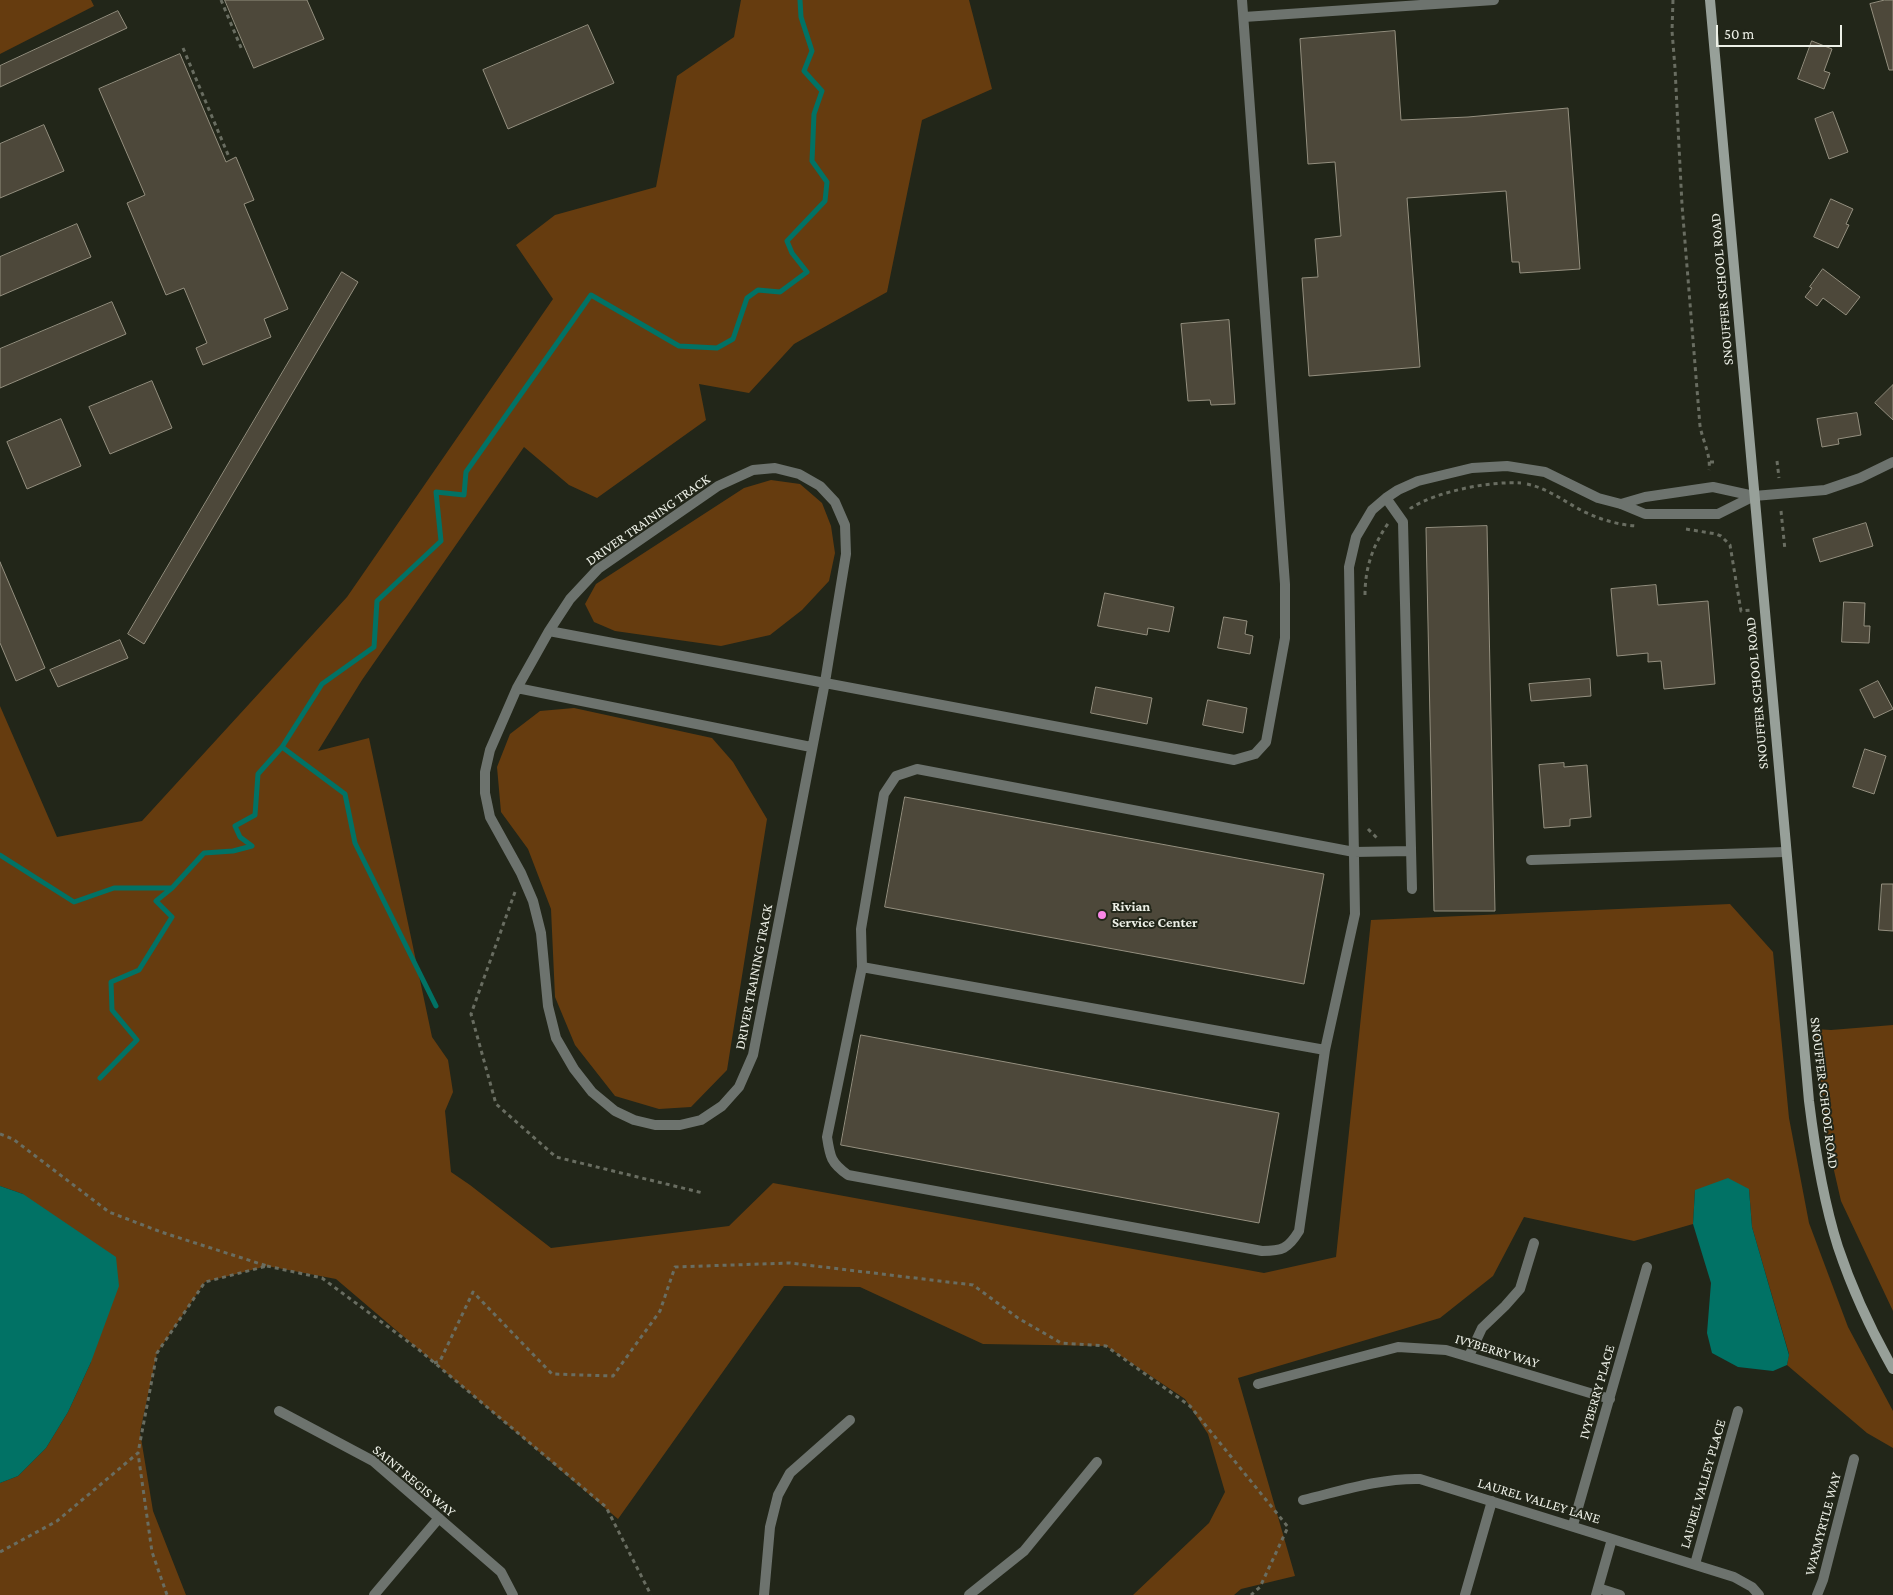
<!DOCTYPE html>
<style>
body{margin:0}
#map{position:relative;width:1893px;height:1595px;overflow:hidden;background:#222619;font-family:"Crimson Pro",serif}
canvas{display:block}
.scale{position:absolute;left:1716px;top:25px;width:126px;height:22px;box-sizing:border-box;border:2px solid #edf0e7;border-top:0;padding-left:6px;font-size:15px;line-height:18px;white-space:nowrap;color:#edf0e7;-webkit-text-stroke:4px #222619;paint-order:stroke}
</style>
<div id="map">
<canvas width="1893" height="1595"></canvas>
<div class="scale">50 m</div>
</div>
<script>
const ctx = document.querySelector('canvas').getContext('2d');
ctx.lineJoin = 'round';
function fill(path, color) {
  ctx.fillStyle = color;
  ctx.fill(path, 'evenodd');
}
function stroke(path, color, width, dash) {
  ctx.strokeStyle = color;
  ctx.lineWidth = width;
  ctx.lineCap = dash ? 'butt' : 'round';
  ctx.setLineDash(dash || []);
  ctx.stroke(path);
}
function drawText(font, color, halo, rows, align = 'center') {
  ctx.font = font + ' "Crimson Pro",serif';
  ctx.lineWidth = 4;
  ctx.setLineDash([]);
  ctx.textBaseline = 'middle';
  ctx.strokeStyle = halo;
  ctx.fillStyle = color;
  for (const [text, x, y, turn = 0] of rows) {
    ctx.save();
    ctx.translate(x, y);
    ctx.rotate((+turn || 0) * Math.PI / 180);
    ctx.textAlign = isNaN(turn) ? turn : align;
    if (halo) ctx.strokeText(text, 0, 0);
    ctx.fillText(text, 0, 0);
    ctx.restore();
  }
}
const green = new Path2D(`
 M0,0h91l3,6 -94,48z
 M741,0h228l23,89 -70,31 -35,172 -93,52 -45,49 -50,-9 7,36 -109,78 -28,-13 -45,-38 -162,233 -44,71 51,-13 63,299 16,23 5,32 -8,19 6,61 19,13 81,63 178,-22 44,-43 491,90 72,-16 35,-337 359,-16 43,48 16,166 20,105 39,104 45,84v37l-26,-15 -80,-68 2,-11 -37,-127 -3,-38 -54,1 -2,34 -59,17 -110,-24 -31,59 -53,42 -202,60 57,198 -54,13 -7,6h-101l76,-72 16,-31 -17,-58 -23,-35 -79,-53 -123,-2 -123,-57 -76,-1 -166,233 -282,-240 -69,-13 -62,16 -48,71 -17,79 13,79 33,84h-186v-112l18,-7 28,-28 22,-36 23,-50 -68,-168 -23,-8v-480l57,131 85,-16 205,-224 206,-298 -37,-54 39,-30 101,-28 21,-111 57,-39z
 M771,480l29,4 22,19 9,23 4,27 -6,28 -27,29 -32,25 -49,11 -106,-15 -21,-9 -9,-18 11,-20 148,-96z
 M574,708l138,30 21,24 34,57 -40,251 -36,37 -32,2 -44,-13 -40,-51 -20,-48 -4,-88 -23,-60 -27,-37 -4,-45 13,-33 30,-23z
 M1893,1025v286l-52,-110 -14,-61 -12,-111 16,1z`);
const water = new Path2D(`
 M1728,1178l21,11 3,38 37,128 -2,10 -14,6 -35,-4 -26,-14 -5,-20 4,-50 -18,-59 2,-34z
 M0,1186l23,8 93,63 3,29 -28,76 -23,50 -22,36 -28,28 -18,7z`);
const stream = new Path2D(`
 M282,747l63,47 10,49 81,163
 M0,855l74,47 40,-14h58l32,-35 29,-2 19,-5 -12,-9 -5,-11 20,-11 3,-41 24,-27 40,-63 52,-37 3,-46 64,-60 -5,-49 28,3 2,-23 125,-177 88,51 38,2 16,-9 14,-41 11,-8 22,2 27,-20 -15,-19 -5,-12 38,-40 2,-19 -15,-21 2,-47 8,-23 -18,-20 8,-20 -11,-34 -1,-17
 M100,1078l37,-38 -25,-30 -1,-28 28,-12 33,-53 -16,-16 16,-13`);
const building = new Path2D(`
 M225,0h82l17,39 -70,29z
 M1885,0h8v70h-4l-19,-66z
 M118,11l9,17 -127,59v-21z
 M588,25l26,58 -106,46 -25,-59z
 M1395,31l6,89 67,-3 100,-9 12,161 -60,4 -1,-11h-7l-6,-71 -99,7 13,169 -111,9 -7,-98 16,-1 -3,-38 26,-3 -6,-74 -27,2 -8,-125z
 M1812,41l20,8 -8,22 6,2 -6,16 -26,-10z
 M180,54l46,108 10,-5 18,43 -10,4 44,105 -24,10 7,18 -68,28 -7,-17 11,-5 -23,-55 -18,7 -39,-92 18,-8 -46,-106z
 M1833,112l15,40 -19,7 -14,-40z
 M44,125l20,46 -64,27v-54z
 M1831,199l22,10 -7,15 3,1 -11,23 -24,-11z
 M77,224l14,33 -91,39v-39z
 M1823,269l37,28 -14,18 -23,-17 -6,8 -12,-9 7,-9 -2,-1z
 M342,272l16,10 -214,362 -16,-10z
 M112,302l14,32 -126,54v-39z
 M1229,320l6,84 -24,1 -1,-5 -22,1 -7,-77z
 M152,381l20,47 -62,26 -21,-47z
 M1893,385v35l-18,-17z
 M1857,413l4,22 -23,4 1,5 -17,3 -5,-28z
 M61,419l20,47 -54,23 -20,-47z
 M1866,523l7,23 -53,16 -7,-23z
 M1487,526l8,385h-61l-8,-383z
 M0,562l45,106 -29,13 -16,-38z
 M1656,585l2,20 50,-4 7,83 -51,5 -3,-28 -13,1v-9l-31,3 -6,-67z
 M1105,593l69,14 -5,25 -21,-4 -1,7 -49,-9z
 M1844,602l21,1 -1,23h6l-1,17 -27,-1z
 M1224,617l23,4 -2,13 8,2 -3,18 -32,-6z
 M120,640l8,18 -70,29 -8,-17z
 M1590,679l1,17 -60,5 -2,-17z
 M1878,681l15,28 -19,9 -14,-28z
 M1096,687l56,11 -5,26 -56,-11z
 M1208,700l39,8 -4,25 -40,-8z
 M1865,749l21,7 -12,38 -21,-7z
 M1564,763v4l23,-2 4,52 -21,2v7l-26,2 -5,-63z
 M905,797l419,77 -20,110 -419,-77z
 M1882,884h11v47l-14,-1z
 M861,1035l418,78 -20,110 -418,-78z`);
const path = new Path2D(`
 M221,0l21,50
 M1673,0l-1,31 3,37 7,137 18,221c3,16 11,29 9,44
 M183,48l46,109
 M1777,461l2,17
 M1710,462h8
 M1527,484c19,4 34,15 50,24 18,10 40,17 60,18
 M1410,507l1,1c27,-17 79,-27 110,-25
 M1781,511l4,39
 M1686,529l30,5 5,2 9,9 11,66 10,-1
 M1365,595c0,-28 8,-50 24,-73
 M1368,829l9,9
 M515,892l-44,122 25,90 60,53 147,36
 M0,1134l13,5 96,73 52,20 106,34 -62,16 -48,71 -19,100
 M267,1266l55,12 96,71 188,158 45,88
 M434,1363l6,-2 33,-69 79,82 61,2 47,-65 15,-44 115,-4 183,22 45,33 43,25 45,3 84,60 98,121 -28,60 -9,8
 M0,1552l57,-31 81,-68 14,99 15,43`);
const lane = new Path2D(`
 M1244,17l250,-17
 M775,468l24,6 21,12 15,16 10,23 1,29 -21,128 -72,373 -14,32 -17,19 -21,14 -21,5h-25l-21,-5 -19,-9 -23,-19 -18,-23 -18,-31 -8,-32 -7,-73 -8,-32 -12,-28 -31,-56 -5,-24v-21l5,-22 27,-62 32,-57 21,-32 28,-30 120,-83 35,-16z
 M1386,498l17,24 9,367
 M549,631l685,129 21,-6 11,-12 19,-104v-54l-43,-584
 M517,688l294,59
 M1531,860l254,-8
 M862,967l463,83 30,-136 -6,-347 7,-30 16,-27 14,-12 12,-8 20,-9 54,-13 35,-2 38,6 53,26 23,6 24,10h73l36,-18 -41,-9 -68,10 -24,7
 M1325,1050l-26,181c-11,18 -17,20 -37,20l-414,-76c-17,-12 -18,-18 -21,-38l35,-170 -1,-38 23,-135 12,-18 21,-7 437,83 57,-1`);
const street = new Path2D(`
 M1754,496l71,-6 35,-12 33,-16
 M1469,1356l13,-28 23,-22 15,-17 14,-46
 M1258,1384l140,-37 48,3 164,49
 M279,1411l94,50 128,111 12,23
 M1303,1500c38,-9 77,-22 117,-21l314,98 18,10 7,8
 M1573,1525l74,-258
 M1695,1564l43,-153
 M1598,1588l22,7
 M374,1595l65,-77
 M764,1595l6,-68 8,-32 12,-22 60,-53
 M969,1595l55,-44 73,-89
 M1465,1595l27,-94
 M1596,1595l16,-56
 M1817,1595l6,-15 31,-121`);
const secondary = new Path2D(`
 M1710,0l99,1101c6,49 14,99 29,146 14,42 33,83 55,122`);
const markers = [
 [1102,915,5,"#fa87e7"]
];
const streetNames = [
 ["SNOUFFER SCHOOL ROAD",1722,289,-95],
 ["DRIVER TRAINING TRACK",648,520,-35],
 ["SNOUFFER SCHOOL ROAD",1757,693,-95],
 ["DRIVER TRAINING TRACK",754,977,-79],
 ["SNOUFFER SCHOOL ROAD",1824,1093,83],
 ["IVYBERRY WAY",1497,1351,17],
 ["IVYBERRY PLACE",1597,1392,-74],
 ["SAINT REGIS WAY",414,1481,40],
 ["LAUREL VALLEY PLACE",1703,1484,-74],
 ["LAUREL VALLEY LANE",1539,1501,17],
 ["WAXMYRTLE WAY",1823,1524,-75]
];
const poiNames = [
 ["Rivian",1112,907],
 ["Service Center",1112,923]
];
fill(green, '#663c0f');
fill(water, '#017265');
stroke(stream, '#017265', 5);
fill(building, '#4d483a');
stroke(building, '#948f7f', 1);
stroke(path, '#696d61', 3, [4, 4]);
stroke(lane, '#6d736e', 10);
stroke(street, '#6d736e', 10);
stroke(secondary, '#97a099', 10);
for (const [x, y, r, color] of markers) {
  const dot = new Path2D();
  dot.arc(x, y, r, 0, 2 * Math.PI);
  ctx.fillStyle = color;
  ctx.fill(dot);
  stroke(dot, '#222619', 2);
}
drawText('14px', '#edf0e7', '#222619', streetNames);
drawText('bold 14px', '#edf0e7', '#222619', poiNames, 'left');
</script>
